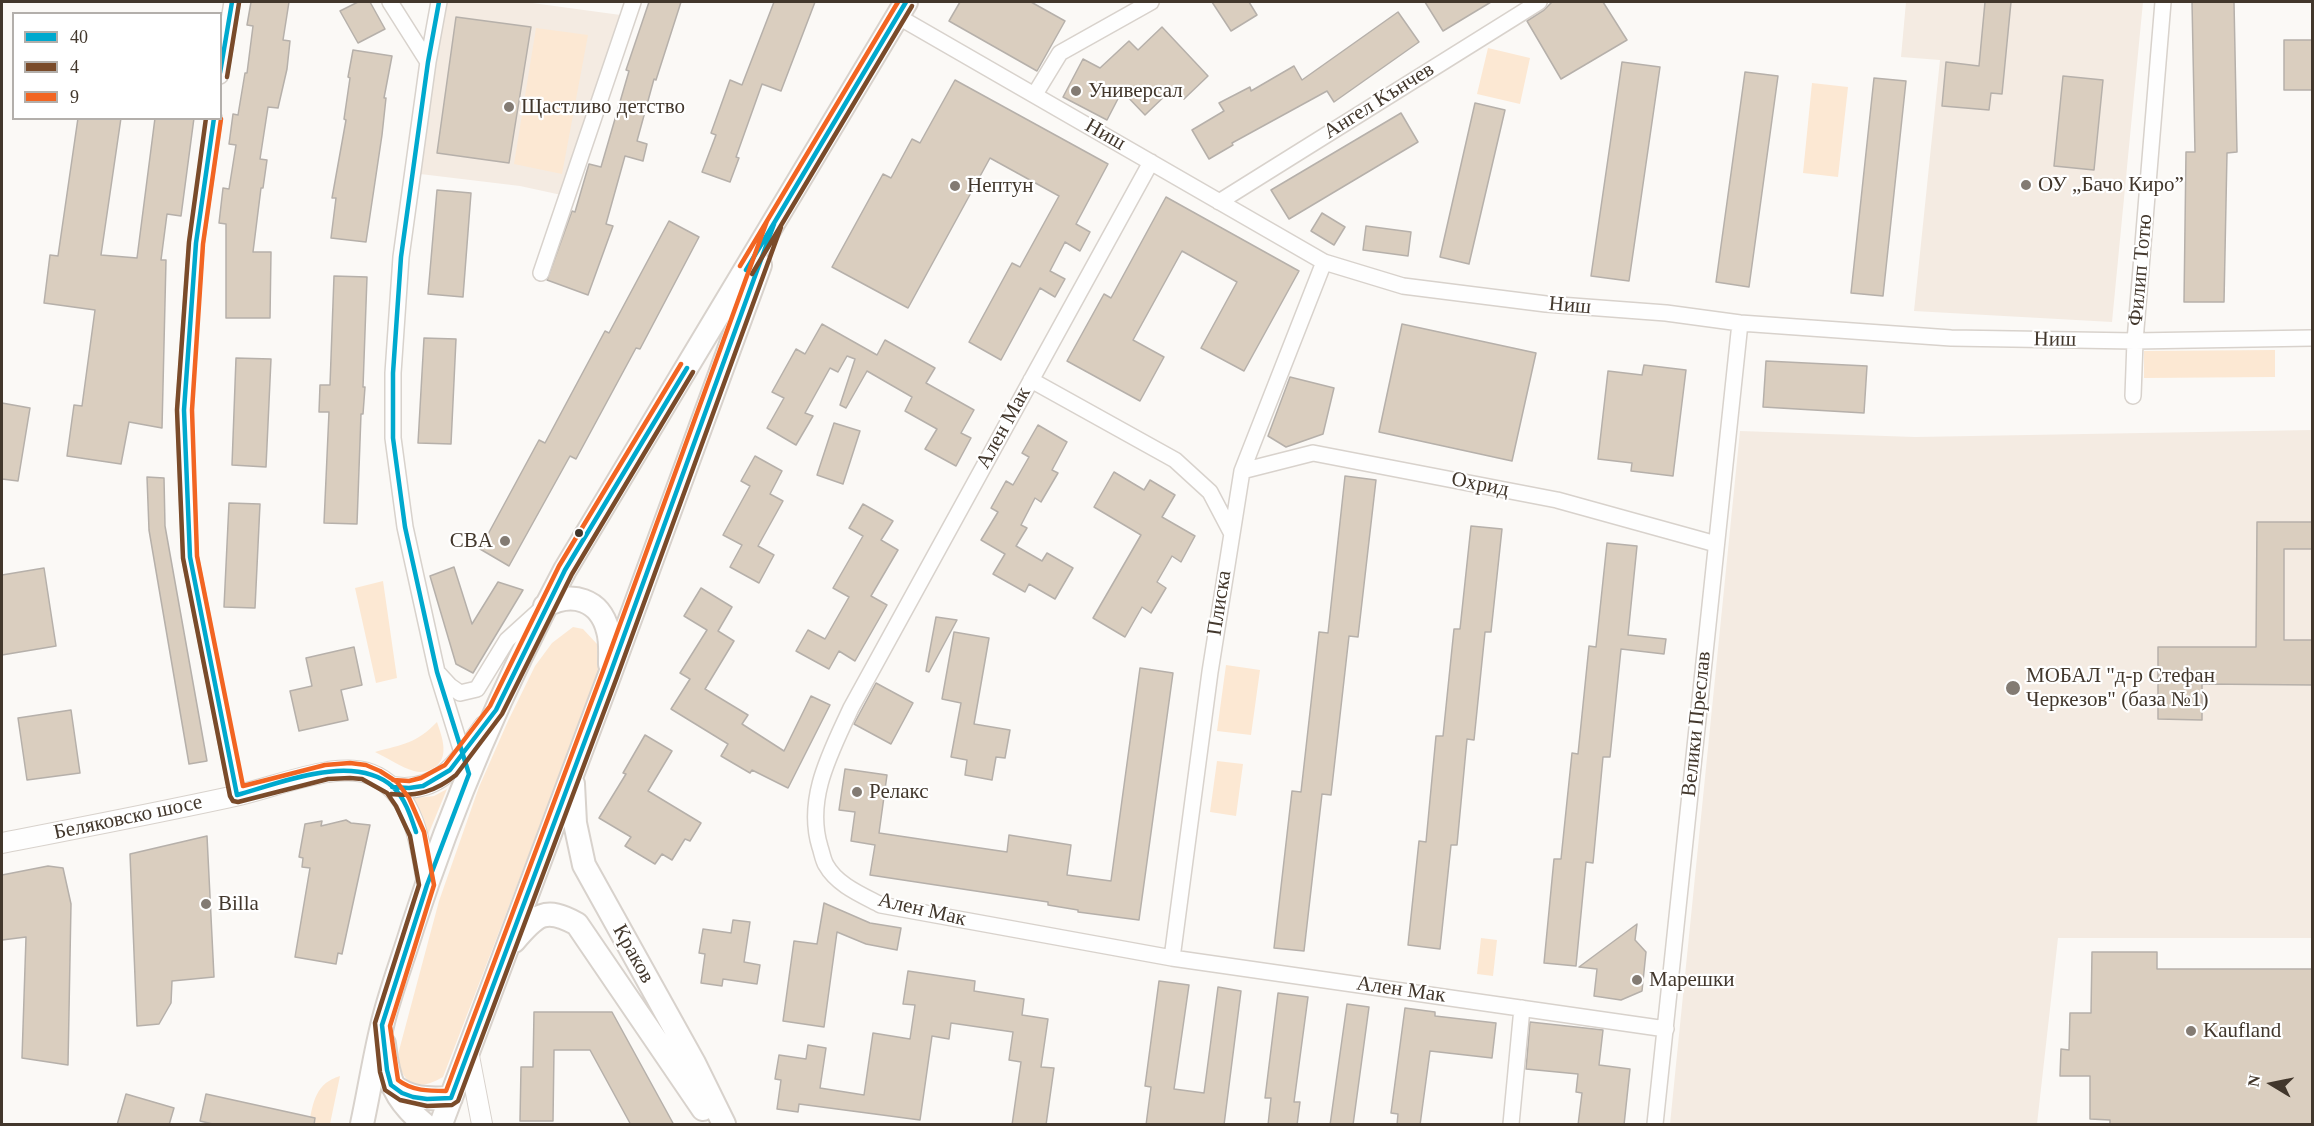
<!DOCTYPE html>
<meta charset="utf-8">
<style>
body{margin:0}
#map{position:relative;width:2314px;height:1126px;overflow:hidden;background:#fbf9f6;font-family:Georgia,serif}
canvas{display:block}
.frame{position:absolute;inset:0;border:3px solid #42372c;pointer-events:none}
.legend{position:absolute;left:12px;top:12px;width:210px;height:108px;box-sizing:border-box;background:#fff;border:2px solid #b3afab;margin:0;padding:8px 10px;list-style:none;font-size:18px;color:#42372c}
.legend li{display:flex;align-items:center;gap:12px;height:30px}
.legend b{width:30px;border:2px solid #b3afab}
.north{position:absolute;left:2242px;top:1054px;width:60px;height:60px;-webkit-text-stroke:4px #fff;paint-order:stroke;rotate:280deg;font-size:16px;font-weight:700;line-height:24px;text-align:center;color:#42372c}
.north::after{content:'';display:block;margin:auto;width:21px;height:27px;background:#42372c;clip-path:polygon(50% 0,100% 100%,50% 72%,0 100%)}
</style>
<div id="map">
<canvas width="2314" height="1126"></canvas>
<div class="frame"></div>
<ul class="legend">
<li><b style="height:8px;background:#00a9ce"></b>40</li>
<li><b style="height:8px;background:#7a4b2a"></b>4</li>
<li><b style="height:8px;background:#f26522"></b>9</li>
</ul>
<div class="north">N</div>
</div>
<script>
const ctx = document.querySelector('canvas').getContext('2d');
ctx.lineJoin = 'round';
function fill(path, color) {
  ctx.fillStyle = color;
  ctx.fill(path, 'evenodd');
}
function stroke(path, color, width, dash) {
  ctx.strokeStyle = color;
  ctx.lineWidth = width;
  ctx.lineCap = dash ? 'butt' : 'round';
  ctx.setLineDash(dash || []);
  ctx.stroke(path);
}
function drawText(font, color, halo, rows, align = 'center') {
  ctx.font = font + ' Georgia,serif';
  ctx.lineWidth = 4.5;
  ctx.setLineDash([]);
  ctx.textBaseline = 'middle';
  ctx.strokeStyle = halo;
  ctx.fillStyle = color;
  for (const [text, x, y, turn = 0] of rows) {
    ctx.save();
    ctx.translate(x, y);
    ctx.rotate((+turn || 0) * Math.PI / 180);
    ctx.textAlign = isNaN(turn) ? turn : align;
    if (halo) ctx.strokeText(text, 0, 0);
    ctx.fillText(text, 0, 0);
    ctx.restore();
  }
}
const built = new Path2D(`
 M439,2h86l103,14 -62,180 -46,-10 -108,-13z
 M1906,2h237l-31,320 -198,-11 26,-251 -39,-3z
 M2312,430v508h-254l-21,186h-367l70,-693 175,6z`);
const green = new Path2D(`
 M536,28l52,7 -26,139 -48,-10z
 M1488,48l42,10 -10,46 -43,-10z
 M1812,83l36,4 -10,90 -35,-4z
 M2275,350v27l-131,1v-27z
 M383,581l14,97 -21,5 -21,-95z
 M573,627l10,2 14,15 3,28 -34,95 -35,82 -88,228c-26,15 -39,9 -46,-19l42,-157 40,-114 29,-66 27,-55 17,-23z
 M1226,665l34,5 -9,65 -34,-4z
 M437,722c5,15 14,37 -5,47 -6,3 -12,4 -18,2 -14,-4 -26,-13 -39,-19 28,-8 41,-8 62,-30z
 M1217,761l26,3 -7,52 -26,-4z
 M447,789l-19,46 -20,-36 26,-3z
 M1481,938l16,2 -4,36 -16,-2z
 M340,1076l-10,48h-21c4,-22 7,-41 31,-48z`);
const building = new Path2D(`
 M251,2h38l-6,38 7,1 -3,28 -9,39 -10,-1 -8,52 7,1 -4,28h-2l-8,64h18l-1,66h-44v-94l-7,-1 4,-35 6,1 7,-44 -7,-1 4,-30 5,1 7,-42h2l6,-47 -6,-1z
 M358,2h12l15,27 -27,14 -18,-32z
 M649,2h32l-25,78 -2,-1 -17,62 10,3 -4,17 -18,-5 -19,68 7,2 -25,69 -41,-15 25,-69 3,1 14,-48 12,3 28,-96 -3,-1z
 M774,2h41l-34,89 -19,-7 -26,73 3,1 -9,24 -28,-10 14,-37 -5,-2 19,-53 12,5z
 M960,2h71l34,19 -28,50 -88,-50z
 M1212,2h37l8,13 -26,16z
 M1425,2h66l-48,29z
 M1552,2h51l24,38 -66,39 -34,-58 17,-11z
 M1985,2h26l-9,92 -11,-1 -2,17 -47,-4 4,-44 33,4z
 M2192,2h42l3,150 -10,1 -3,149h-40l2,-150h9z
 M1398,12l21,30 -85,60 -7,-11 -95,52 1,2 -24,14 -17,-29 32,-19 -5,-8 31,-16 1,4 43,-25 8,14z
 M456,17l75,10 -22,136 -72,-10z
 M1162,27l46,49 -24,23 -11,-11 -28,27 -23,-24 -15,29 -44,-23 20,-38 17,9 29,-27 9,9z
 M2284,40h29v50h-29z
 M353,50l39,6 -8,42h2l-4,37 -16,107 -35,-4 5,-40h-4l14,-78 -2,-1 6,-41 -2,-1z
 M1622,62l38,5 -31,214 -38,-5z
 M1745,72l33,4 -29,211 -33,-5z
 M2063,76l40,4 -9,90 -40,-4z
 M1874,78l32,3 -23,215 -32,-3z
 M955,80l153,84 -32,60 14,8 -10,19 -15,-9 -15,29 15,8 -10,18 -15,-9 -39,72 -32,-18 43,-79 8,4 39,-71 -69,-38 -82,150 -76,-41 51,-93 8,4 21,-39 8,4z
 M1475,103l30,7 -36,154 -29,-7z
 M1401,113l17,29 -129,77 -18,-29z
 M78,118h43l-20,137 36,3 18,-140h39l-13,98 -14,-2 -6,46h5l-4,168 -33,-6 -8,42 -54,-8 7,-51 8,1 13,-96 -51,-7 6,-48 8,1z
 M437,190l34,3 -8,104 -35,-3z
 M1166,197l133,74 -55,100 -43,-23 36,-66 -55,-31 -49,89 31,17 -24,44 -73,-40 37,-67 7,4z
 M1322,213l23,14 -11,18 -23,-14z
 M669,221l30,16 -59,112 -4,-1 -60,111 -6,-3 -61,110 -29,-17 59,-109 6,3 60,-112 4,2z
 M1366,226l45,6 -3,24 -45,-6z
 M334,276l33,1 -4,110h2l-2,27h-2l-4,110 -33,-1 5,-111h-10l1,-27h10z
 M822,324l55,31 8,-15 50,28 -9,15 48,27 -13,23 10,5 -15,28 -31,-17 12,-20 -32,-18 7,-14 -45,-26 -21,37 -6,-3 15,-46 -8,-3 -9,16 -8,-4 -25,45 8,3 -17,29 -29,-17 17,-30 -12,-6 24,-43 9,5z
 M1402,324l134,29 -24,108 -133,-29z
 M424,338l32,1 -5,105 -33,-1z
 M236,358l35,1 -5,108 -34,-2z
 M1766,361l101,5 -3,47 -101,-6z
 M1644,365l42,5 -13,106 -42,-5 1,-8 -34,-4 10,-88 34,4z
 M1290,377l44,11 -11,46 -37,13 -18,-11z
 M2,403l28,5 -12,73 -16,-2z
 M834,423l26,8 -17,53 -26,-9z
 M1038,425l29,17 -15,28 6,3 -17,29 -6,-4 -14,27 6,3 -11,18 26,15 5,-8 26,15 -18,31 -26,-15 -4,8 -32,-18 12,-20 -24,-14 17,-28 -7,-4 15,-27 7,4 16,-28 -7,-4z
 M755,456l27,15 -12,23 13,7 -25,45 16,9 -15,28 -29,-16 12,-22 -19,-10 27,-49 -9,-5z
 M1114,472l30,18 6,-10 25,15 -13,22 33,19 -14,26 -9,-6 -15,26 9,6 -15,25 -9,-6 -17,30 -32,-19 48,-83 -47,-28z
 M1345,476l31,4 -18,157 -9,-1 -18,159 -9,-1 -18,157 -30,-3 18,-157 9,1 18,-160 9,1z
 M147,477l17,1 1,48 42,235 -18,3 -40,-234z
 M229,503l31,1 -5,104 -31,-1z
 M863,504l30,17 -12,19 17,10 -27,46 16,9 -32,56 -16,-10 -10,18 -33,-18 12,-21 17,9 24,-42 -16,-9 30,-52 -14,-8z
 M2257,522h56v27h-29v91h29v45l-111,-1v36l-44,-1v-72h98z
 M1471,526l31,3 -11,103h-6l-11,108 -7,-1 -10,106h-6l-11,104 -32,-4 11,-104 7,1 10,-106h7l11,-107h6z
 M1607,543l30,3 -9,89 38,4 -2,15 -43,-5 -11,108h-7l-10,106 -7,-1 -10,104 -32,-3 10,-104h7l11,-106 6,1 11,-108 7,1z
 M454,567l18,57 26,-42 25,8 -50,83 -17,-9 -26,-88z
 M44,568l12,78 -54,9v-80z
 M701,588l31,19 -14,24 16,10 -29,48 43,26 -6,9 42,27 27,-55 19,9 -42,83 -36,-18 -2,3 -29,-17 7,-12 -57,-35 19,-30 -10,-6 27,-43 -23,-14z
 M936,617l21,3 -28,52 -3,-1z
 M954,632l35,6 -15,86 36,6 -5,28 -9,-1 -4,23 -27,-5 2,-15 -16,-3 10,-54 -19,-4z
 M354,647l8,38 -21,5 7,30 -49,11 -9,-40 22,-5 -6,-28z
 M1140,668l33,5 -34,247 -61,-8v-2l-30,-5v-3l-178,-27 5,-30 -24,-4 4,-29 -16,-2 6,-41 42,6 -8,58 128,19 2,-17 62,10 -4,30 44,6z
 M876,683l37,20 -22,41 -37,-20z
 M71,710l9,63 -53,7 -9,-62z
 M645,735l27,16 -24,40 53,32 -11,18 -5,-2 -13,21 -10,-6 -7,10 -30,-18 6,-9 -32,-19 27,-44 -3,-1z
 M346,820l5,3 19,2 -28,129 -4,-1 -2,11 -41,-7 15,-89 -8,-1 1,-9 -4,-1 6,-33 17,-3 -1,5z
 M207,836l7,141 -42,4 -1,22 -12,21 -22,2 -7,-172z
 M48,866l15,2 8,36 -3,161 -46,-7 4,-121 -24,3v-65z
 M824,903l46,20 31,5 -4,22 -31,-6 -29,-12 -13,95 -41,-6 11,-80 23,3z
 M733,920l17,2 -6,40 16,3 -3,19 -34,-5 -1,7 -21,-3 4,-29 -6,-1 4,-24 28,4z
 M1637,924l-2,16 11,12 -4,39 -21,9 -27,-4 3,-27 -18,-2z
 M2092,952h65v17h156v156h-203v-5l-20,-1v-43h-30l1,-27 8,1 1,-37h21z
 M908,971l67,10 -1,10 50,8 -2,16 26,4 -7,48 13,1 -8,57h-34l9,-63 -12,-2 4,-28 -62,-9 -2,16 -17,-3 -12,84 -121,-16 -1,8 -21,-3 4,-29 -6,-1 4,-24 27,4 2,-14 18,3 -6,40 44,7 9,-62 37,6 5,-34 -12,-1z
 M1159,981l30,4 -15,104 30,4 14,-106 23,4 -17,134h-78l5,-38 -6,-1z
 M1278,993l30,4 -14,105h6l-3,23h-29l3,-27h-6z
 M1347,1004l22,3 -16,118h-23z
 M1405,1008l30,4v4l61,7 -4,35 -62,-7 -10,74h-23l1,-11 -7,-1z
 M534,1012h78l62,113h-43l-41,-75h-36l-1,71h-33l1,-54h12z
 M1530,1022l73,8 -4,35 31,4 -6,56h-46l4,-32 -6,-1 2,-18 -52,-5z
 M126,1094l48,14 -5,17h-52z
 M206,1094l109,24 -1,7h-97l-17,-4z`);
const minor = new Path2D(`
 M390,2l38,60
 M439,2l-11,60 -27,195 -8,116v65l12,89 32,145 28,90
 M897,16l427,246 79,24 143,18 120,9 74,10 211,15 184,3 177,-3
 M220,76l12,-74
 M1035,94l25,-41 91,-51
 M214,118l-18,125 -12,167 6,147 47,238
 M1151,162l-300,546c-20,44 -46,90 -31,139 2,6 3,13 6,18 11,20 36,30 55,40l291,53 494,71
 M1219,202l320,-200
 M541,273l92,-271
 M1031,380l144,80 35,32 21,40
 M2133,396l2,-55 28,-339
 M1242,471l71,-18 244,47 159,44
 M439,674l11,12 10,7 17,-4 30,-49 32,-29
 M1172,958l38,-286 32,-201 82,-209
 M1511,1124l11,-116
 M1655,1124l85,-801`);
const tertiary = new Path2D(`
 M392,787c50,7 66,-26 92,-61
 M2,843c77,-15 155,-30 233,-47 31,-7 61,-19 93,-24 17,-2 34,-3 49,5 38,20 44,70 50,108
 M468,1051l14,73`);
const secondary = new Path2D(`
 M545,606c27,-15 55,-7 63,25 3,10 2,22 2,33
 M573,784l2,39 9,42 110,198 30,61
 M514,941c22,-26 31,-35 63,-17l126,185
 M384,1044c4,37 11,56 40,80
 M392,1085c19,15 36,14 59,13
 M362,1124c7,-32 12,-65 20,-98 8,-34 21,-67 31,-100 40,-123 91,-242 152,-356l341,-568
 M441,1124l169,-450 150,-409`);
const bus1 = new Path2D(`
 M439,2l-11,60 -27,195 -8,116v65l12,89 32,145 32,102 -42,111 -45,140 5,45 4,15 11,8 11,4 14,2 24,-1 159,-424 164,-450
 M220,73l12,-71
 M214,118l-18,125 -12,167 6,147 47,238c43,-12 117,-43 156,-8 12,11 18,30 23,45
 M746,270l160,-268
 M392,787l17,1 14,-2 27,-16 46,-60 69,-140 122,-202`);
const bus2 = new Path2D(`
 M227,77l12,-74
 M206,118l-17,124 -12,168 6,148 47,238 3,5 5,1 90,-23 22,-1 12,1 25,14 9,13 14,30 9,49 -44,138 5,49 5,18 15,10 27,6 25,-1 6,-4 159,-424 164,-450
 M752,274l160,-268
 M391,794c26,3 45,-3 65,-19l46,-61 70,-140 121,-202`);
const bus3 = new Path2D(`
 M221,119l-18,125 -11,166 5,146 46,230 82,-21 25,-2 16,2 14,6 17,11 12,16 15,34 10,53 -44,141 8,54c14,11 31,11 48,11l157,-420 164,-450
 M740,266l158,-264
 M393,780l16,1 12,-3 24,-13 45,-59 69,-140 122,-202`);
const markers = [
 [1076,91,6,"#837b73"],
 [509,107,6,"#837b73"],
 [2026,185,6,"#837b73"],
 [955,186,6,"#837b73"],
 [579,533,5,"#42372c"],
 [505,541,6,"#837b73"],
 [2013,688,8,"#837b73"],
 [857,792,6,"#837b73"],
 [206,904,6,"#837b73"],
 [1637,980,6,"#837b73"],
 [2191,1031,6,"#837b73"]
];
const poiNames = [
 ["Универсал",1088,91],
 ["Щастливо детство",521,107],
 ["ОУ „Бачо Киро”",2038,185],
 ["Нептун",967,186],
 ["CBA",493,541,"right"],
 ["МОБАЛ \"д-р Стефан",2026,676],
 ["Черкезов\" (база №1)",2026,700],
 ["Релакс",869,792],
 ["Billa",218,904],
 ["Марешки",1649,980],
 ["Kaufland",2203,1031]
];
const streetNames = [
 ["Ангел Кънчев",1379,101,-32],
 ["Ниш",1105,135,30],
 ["Филип Тотю",2141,270,-85],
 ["Ниш",1570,306,5],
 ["Ниш",2055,340,1],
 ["Ален Мак",1004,428,-61],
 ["Охрид",1480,485,11],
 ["Плиска",1220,603,-81],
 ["Велики Преслав",1697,724,-84],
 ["Беляковско шосе",128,818,-12],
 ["Ален Мак",922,910,13],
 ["Краков",633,954,61],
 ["Ален Мак",1401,990,8]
];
fill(built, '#f4ebe2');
fill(green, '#fce8d3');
fill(building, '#dacebf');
stroke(building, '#b6b0aa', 1.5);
stroke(minor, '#d8d2cc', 18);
stroke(tertiary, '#d8d2cc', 22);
stroke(secondary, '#d8d2cc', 26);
stroke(minor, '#fefefe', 15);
stroke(tertiary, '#fefefe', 20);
stroke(secondary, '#fefefe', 22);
stroke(bus1, '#00a9ce', 4.5);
stroke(bus2, '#7a4b2a', 4.5);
stroke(bus3, '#f26522', 4.5);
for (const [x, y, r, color] of markers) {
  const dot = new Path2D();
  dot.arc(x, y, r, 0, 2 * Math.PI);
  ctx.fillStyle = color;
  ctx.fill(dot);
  stroke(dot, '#fff', 2);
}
drawText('21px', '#42372c', '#fff', poiNames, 'left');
drawText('21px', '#42372c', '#fff', streetNames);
</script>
